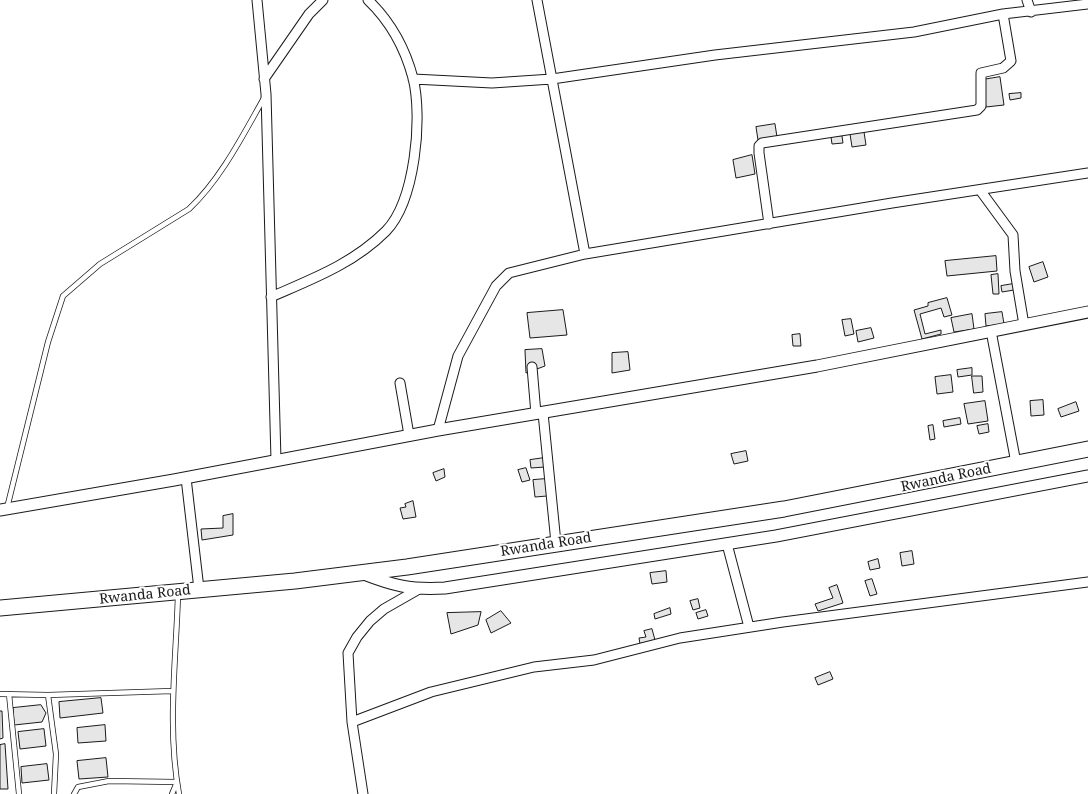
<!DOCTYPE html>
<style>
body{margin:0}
canvas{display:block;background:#fff}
</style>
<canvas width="1088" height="794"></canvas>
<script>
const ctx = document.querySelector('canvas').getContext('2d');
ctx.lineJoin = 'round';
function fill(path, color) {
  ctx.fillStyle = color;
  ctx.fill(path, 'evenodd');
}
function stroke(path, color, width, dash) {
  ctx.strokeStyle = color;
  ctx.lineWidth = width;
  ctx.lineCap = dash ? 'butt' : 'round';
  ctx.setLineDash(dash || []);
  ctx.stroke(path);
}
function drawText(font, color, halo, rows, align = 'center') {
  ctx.font = font + ' "Noto Serif",serif';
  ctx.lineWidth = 4;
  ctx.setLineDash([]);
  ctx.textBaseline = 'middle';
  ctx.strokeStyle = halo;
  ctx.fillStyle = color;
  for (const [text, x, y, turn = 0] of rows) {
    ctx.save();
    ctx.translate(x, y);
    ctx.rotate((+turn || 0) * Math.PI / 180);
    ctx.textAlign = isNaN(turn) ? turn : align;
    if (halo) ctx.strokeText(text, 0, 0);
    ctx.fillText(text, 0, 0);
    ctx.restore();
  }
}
const building = new Path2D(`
 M1000,77l4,28 -18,2 -4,-27z
 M1021,93v5l-11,2 -1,-6z
 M775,124l2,13 -19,3 -2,-13z
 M864,132l2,13 -14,2 -2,-13z
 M842,136l1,7 -11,1 -1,-7z
 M752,155l3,19 -19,4 -3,-18z
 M996,256l1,15 -50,5 -2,-15z
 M1043,262l5,15 -14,5 -5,-15z
 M998,274l1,20h-6l-2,-19z
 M1013,284l1,6 -12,2 -1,-6z
 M947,298l5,17 -8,2 -3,-9 -21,6 5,20 16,-4v4l-19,5 -8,-29 14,-4v-3z
 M563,310l4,25 -37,3 -3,-25z
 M1002,312l2,12 -18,2 -1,-12z
 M972,314l2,15 -20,3 -3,-14z
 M851,319l3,15 -9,2 -3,-16z
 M871,328l3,10 -16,4 -2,-11z
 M800,334l1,12h-8l-1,-11z
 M542,349l3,17 -19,7 -1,-23z
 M628,352l2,18 -18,3v-20z
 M972,368v7l-14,2 -1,-7z
 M951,375l2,17 -16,2 -2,-17z
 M972,376h10l1,16 -9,1z
 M1043,400l1,15 -13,1 -1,-15z
 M985,401l3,20 -20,3 -4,-20z
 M1076,402l3,9 -18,6 -3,-8z
 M960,418l1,6 -17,3 -1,-6z
 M988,424l1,8 -10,2 -2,-8z
 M933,425l2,14 -5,1 -2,-14z
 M746,451l2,10 -14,3 -3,-10z
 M544,458l1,9 -14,1 -1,-8z
 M526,468l4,12 -8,2 -4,-12z
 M444,469l1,8 -9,4 -3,-8z
 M546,479l1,17 -12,1 -2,-17z
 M413,501l3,16 -13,2 -3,-11 6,-1 -1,-3z
 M233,514v21l-31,5 -1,-11 22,-1v-12z
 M912,551l2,13 -12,2 -2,-13z
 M878,559l2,9 -10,2 -2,-8z
 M666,571l1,11 -15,2 -2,-11z
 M872,579l5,15 -7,2 -5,-15z
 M837,585l6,18 -25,8 -3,-7 18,-6 -4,-10z
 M698,599l2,9 -7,2 -3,-9z
 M670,608l1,6 -16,5 -1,-5z
 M706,610l2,6 -10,3 -2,-6z
 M501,611l10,12 -20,10 -5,-13z
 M481,612l-3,13 -27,9 -4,-21z
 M652,629l3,11 -15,4 -1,-6 7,-1 -2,-6z
 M830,672l3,7 -15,6 -3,-7z
 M101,698l2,15 -43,5 -1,-16z
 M41,705l5,8 -4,9 -28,3 -1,-17z
 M0,711h2l1,27 -3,1z
 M105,725l1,16 -28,2 -1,-15z
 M44,729l2,17 -26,3 -2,-17z
 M5,744l3,45h-8v-44z
 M106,758l2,19 -29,2 -2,-18z
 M47,764l2,16 -27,3 -1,-16z`);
const service = new Path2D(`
 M7,508l41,-166 15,-46 37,-32 89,-55c32,-30 54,-74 75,-111
 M178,595c-2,66 -11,133 1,199
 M0,694l48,1 124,-4
 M9,694l10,100
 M48,695l8,59 -2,40
 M74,794l4,-7 31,-6 68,1 -5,12`);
const minor = new Path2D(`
 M257,0l9,94 10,366
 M537,0l48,254
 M1027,0l4,12
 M264,79l45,-65 14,-14
 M413,79l79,4 60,-4 163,-24 199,-23 89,-18 85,-10
 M980,190l33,45 2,36 9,54
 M769,224l-10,-71v-7l3,-3 215,-33 4,-4v-33l22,-5 8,-7 -8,-47
 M271,297c41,-18 82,-33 115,-66 29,-30 37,-113 27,-153 -8,-30 -23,-57 -45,-78
 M991,331l25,132
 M532,367l4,47
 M400,383l9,52
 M543,413l13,130
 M438,430l20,-74 38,-70 13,-13 76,-19 307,-51 196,-30
 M186,478l13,111
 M727,544l22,83
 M352,722l79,-30 103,-25 60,-7 86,-22 103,-16 305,-40
 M363,794l-11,-72 -4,-69 9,-16 13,-16 14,-12 35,-20`);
const tertiary = new Path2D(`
 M0,510l174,-30 264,-50 379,-64 271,-54
 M361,573c33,13 49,17 84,15l331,-52 312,-60`);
const trunk = new Path2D(`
 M0,608l295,-27 112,-14 377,-58 304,-60`);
const streetNames = [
 ["Rwanda Road",946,478,-12],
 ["Rwanda Road",546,545,-9],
 ["Rwanda Road",145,595,-6]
];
fill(building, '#e6e6e6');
stroke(building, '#1a1a1a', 1);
stroke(service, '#1a1a1a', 6);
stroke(minor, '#1a1a1a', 11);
stroke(tertiary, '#1a1a1a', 13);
stroke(trunk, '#1a1a1a', 17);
stroke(service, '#fff', 4.5);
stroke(minor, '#fff', 9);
stroke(tertiary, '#fff', 11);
stroke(trunk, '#fff', 15);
drawText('14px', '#1a1a1a', '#fff', streetNames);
</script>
